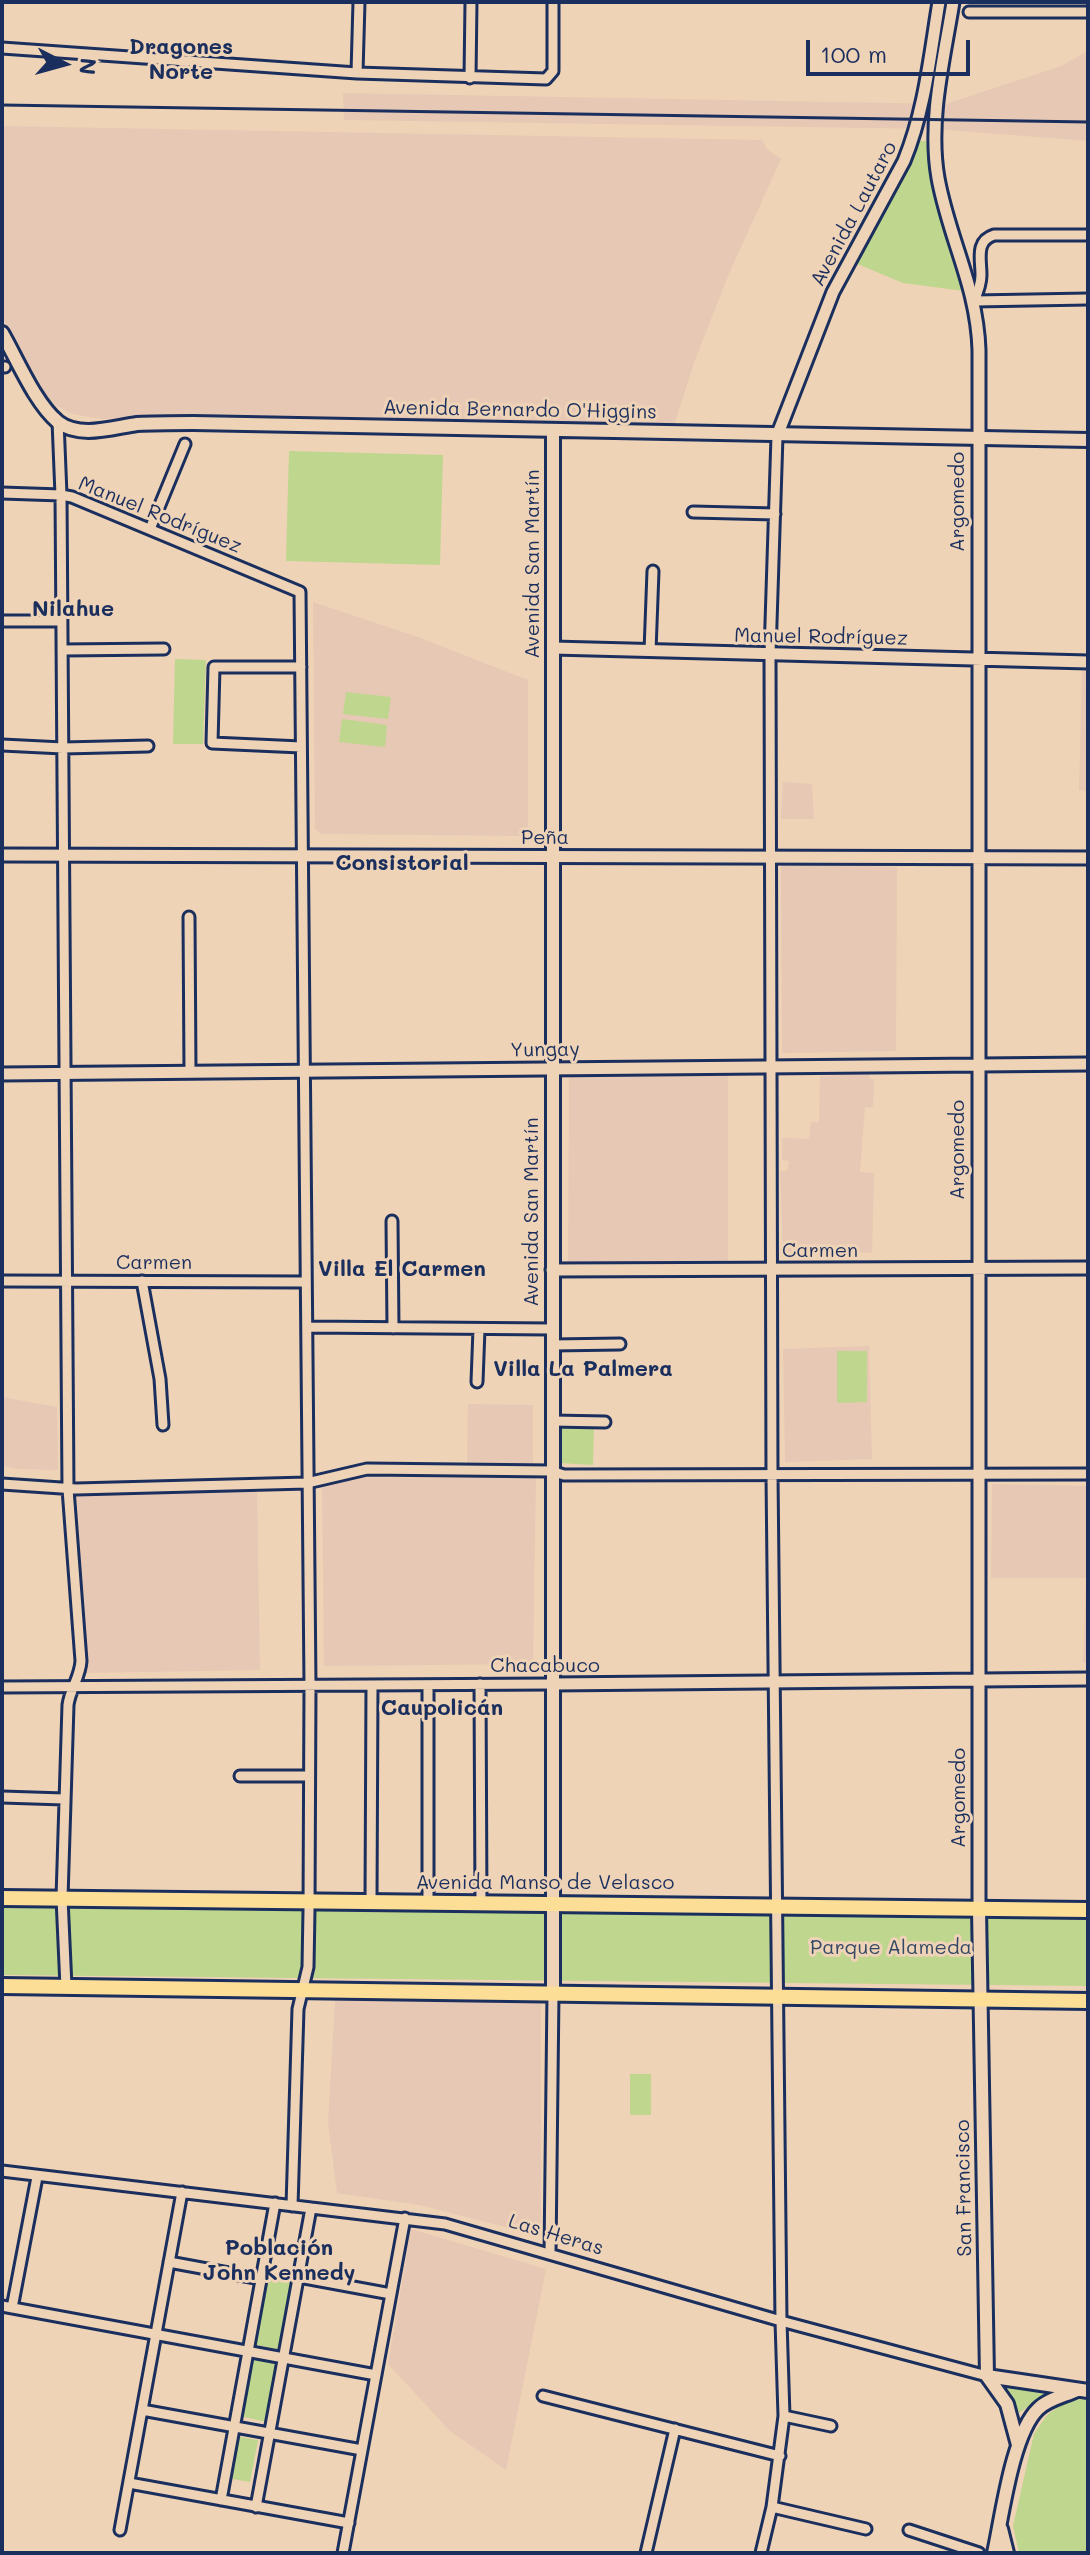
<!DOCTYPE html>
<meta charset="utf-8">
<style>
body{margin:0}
#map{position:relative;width:1090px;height:2555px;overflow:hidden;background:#efd3b6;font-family:Mali,sans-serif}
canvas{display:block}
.frame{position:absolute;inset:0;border:4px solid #1b2f5e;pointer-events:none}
.north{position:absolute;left:24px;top:24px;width:80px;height:80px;-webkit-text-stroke:6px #efd3b6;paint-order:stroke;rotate:96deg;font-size:22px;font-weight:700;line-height:32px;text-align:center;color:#1b2f5e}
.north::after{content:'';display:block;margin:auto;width:28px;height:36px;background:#1b2f5e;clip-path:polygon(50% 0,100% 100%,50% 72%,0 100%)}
.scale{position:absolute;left:806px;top:40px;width:164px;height:36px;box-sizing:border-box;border:4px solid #1b2f5e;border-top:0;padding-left:10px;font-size:24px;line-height:28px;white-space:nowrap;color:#1b2f5e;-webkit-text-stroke:6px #efd3b6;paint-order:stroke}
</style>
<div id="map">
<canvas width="1090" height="2555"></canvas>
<div class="frame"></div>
<div class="north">N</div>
<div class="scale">100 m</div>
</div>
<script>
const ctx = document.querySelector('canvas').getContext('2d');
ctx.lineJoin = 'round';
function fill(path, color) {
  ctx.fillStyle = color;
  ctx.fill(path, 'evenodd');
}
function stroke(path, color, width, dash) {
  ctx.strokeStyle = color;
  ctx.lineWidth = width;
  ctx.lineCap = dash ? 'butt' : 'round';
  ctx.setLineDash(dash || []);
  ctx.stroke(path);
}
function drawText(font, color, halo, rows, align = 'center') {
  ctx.font = font + ' Mali,sans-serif';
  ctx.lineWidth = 6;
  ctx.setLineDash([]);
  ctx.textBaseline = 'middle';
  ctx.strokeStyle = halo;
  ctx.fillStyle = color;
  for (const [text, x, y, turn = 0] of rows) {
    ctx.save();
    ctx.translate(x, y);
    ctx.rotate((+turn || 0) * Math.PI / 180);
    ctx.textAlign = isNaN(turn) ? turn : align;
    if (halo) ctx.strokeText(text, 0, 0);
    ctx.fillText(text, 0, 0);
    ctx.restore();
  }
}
const built = new Path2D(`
 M1088,51v90l-153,-12 -591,-9 -1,-27 603,11 115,-38z
 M2,126l760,14 6,10 13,9 -53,117 -33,84 -21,65 -494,-10 -78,4 -30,-5 -22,-12 -48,-85z
 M313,602l105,35 110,43v152l-3,4 -204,-2 -6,-6z
 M1082,671h6v120l-9,-1z
 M783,782l29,2 2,35h-33z
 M781,863l116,4 -1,184 -114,2z
 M728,1070v195l-160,2 1,-195z
 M869,1074l1,5h4l-1,28h-8l-5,65 14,1 -2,80 -52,-2 -3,3 -34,-1 -3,-82h7l2,-10 -7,-1v-22l27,1 2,-17h8l1,-46z
 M869,1346l3,113 -87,3 -2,-113z
 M2,1397l55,10 1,63 -40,-1 -16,-3z
 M468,1404l65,1v63l-66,-1z
 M322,1477l214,1 -3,186 -209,2z
 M992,1484l96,2v177h-5l3,-85h-95z
 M257,1491l3,179 -175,3 -1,-68 -6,-27 -3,-83z
 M335,2000l206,1v235l-122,-31 -82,-12 -9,-70z
 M411,2229l135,40 -40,201 -56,-39 -62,-67z`);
const green = new Path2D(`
 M920,141h6l7,46 31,104 -61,-8 -48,-20z
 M289,451l154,4 -3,110 -154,-4z
 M175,659l31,1 -3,84h-30z
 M346,692l45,5 -3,22 -45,-5z
 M342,719l45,6 -2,22 -46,-5z
 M837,1351h30v51l-30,1z
 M559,1424h35l-1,41 -34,-2z
 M2,1906l559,7 317,-1 105,6 105,1v67l-1086,-11z
 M630,2074h21v41h-21z
 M267,2273l27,5 -13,72 -28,-6z
 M251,2353l28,6 -12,63 -28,-6z
 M1002,2384l47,8 -30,21z
 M1075,2399l13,1v153h-69l-6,-27 21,-92 13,-19 18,-13z
 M235,2436l23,4 -8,42 -23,-4z`);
const minor = new Path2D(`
 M969,12h119
 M2,48l355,25 189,6 7,-8v-69
 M357,73l2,-71
 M470,78l1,-76
 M1088,235h-94c-19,6 -13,24 -13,40 0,9 -3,17 -7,26l114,-2
 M2,367h3
 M58,421l3,74 7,994 13,172c-1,17 -11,28 -13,44l-6,193 4,89
 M2,493l59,2 11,2 228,95 10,1093 -1,225 -1,57 -10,42 -6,197
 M693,512l82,2
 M150,529l35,-85
 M2,621h60
 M62,650l102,-1
 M650,651l3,-80
 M301,667h-87l-2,76 89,4
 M2,745l61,3 85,-2
 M189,917l1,155
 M392,1221l1,107
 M2,1281l304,1
 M142,1281l18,98 3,46
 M307,1327l245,2
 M552,1345l68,-1
 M477,1382l2,-53
 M552,1421l53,1
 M2,1484l74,5 231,-6 60,-14 184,2 13,4 524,-1
 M480,1684l1,220
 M2,1687l550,-3
 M240,1776h69
 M2,1797l62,2
 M371,1901l1,-216
 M428,1903v-218
 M2,2171l443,53 336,97 206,55
 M550,2254l3,-261
 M169,2262l92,17
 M299,2277l92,17
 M2,2306l374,69
 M12,2308l25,-131
 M543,2396l237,60
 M142,2410l220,40
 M784,2416l47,10
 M129,2483l220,40
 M221,2500l54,-297
 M256,2507l55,-299
 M772,2507l94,22
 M120,2530l62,-338
 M909,2530l70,23
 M343,2553l62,-335
 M646,2553l29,-124
 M761,2553l11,-46 12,-91 -3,-95 -9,-846 -2,-821 7,-218`);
const tertiary = new Path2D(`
 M953,2c-9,57 -25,118 -15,176 11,61 39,108 41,172v1559
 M777,436l56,-144 71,-131c21,-51 26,-105 35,-159
 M553,648l535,14
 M2,855l1086,3
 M2,1074l1086,-10
 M552,1270l536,-2
 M552,1684l536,-5`);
const secondary = new Path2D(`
 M2,333c15,26 33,70 56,89 22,17 56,5 79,2 19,-1 38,-1 56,-1l895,17
 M553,431v1562
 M979,1909l8,467
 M987,2376l101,15
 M987,2376l20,28 11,41
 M1001,2529l6,24
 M994,2553c8,-36 18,-119 44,-144 10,-10 26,-13 39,-19`);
const primary = new Path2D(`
 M2,1898l1086,12
 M2,1986l1086,15`);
const rail = new Path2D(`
 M2,105l1086,17`);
const streetNames = [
 ["Avenida Lautaro",854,214,-62],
 ["Avenida Bernardo O'Higgins",520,410,1],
 ["Argomedo",958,502,-90],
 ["Manuel Rodríguez",160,515,22],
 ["Avenida San Martín",533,564,-90],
 ["Manuel Rodríguez",821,637,1],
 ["Peña",545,838],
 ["Yungay",545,1050,-1],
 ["Argomedo",958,1150,-90],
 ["Avenida San Martín",532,1212,-90],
 ["Carmen",820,1251],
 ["Carmen",154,1263],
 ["Chacabuco",545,1666],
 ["Argomedo",959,1798,-90],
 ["Avenida Manso de Velasco",545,1883],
 ["San Francisco",964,2188,-91],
 ["Las Heras",556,2235,17]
];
const parkNames = [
 ["Parque Alameda",891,1948]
];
const neighbourhoodNames = [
 ["Dragones",181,47],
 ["Norte",181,72],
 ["Nilahue",73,609],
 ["Consistorial",402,863],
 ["Villa El Carmen",402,1269],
 ["Villa La Palmera",583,1369],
 ["Caupolicán",442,1708],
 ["Población",279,2248],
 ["John Kennedy",279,2273]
];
fill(built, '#e7c8b4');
fill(green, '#bed68d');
stroke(minor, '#1b2f5e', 15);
stroke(tertiary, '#1b2f5e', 17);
stroke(secondary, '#1b2f5e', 18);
stroke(primary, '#1b2f5e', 20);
stroke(minor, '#efd3b6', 9);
stroke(tertiary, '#efd3b6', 11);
stroke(secondary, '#efd3b6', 12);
stroke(primary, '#fdde96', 14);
stroke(rail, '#1b2f5e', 3);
drawText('20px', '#1b2f5e', '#efd3b6', streetNames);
drawText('20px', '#334865', '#efd3b6', parkNames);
drawText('bold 22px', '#1b2f5e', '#efd3b6', neighbourhoodNames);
</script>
